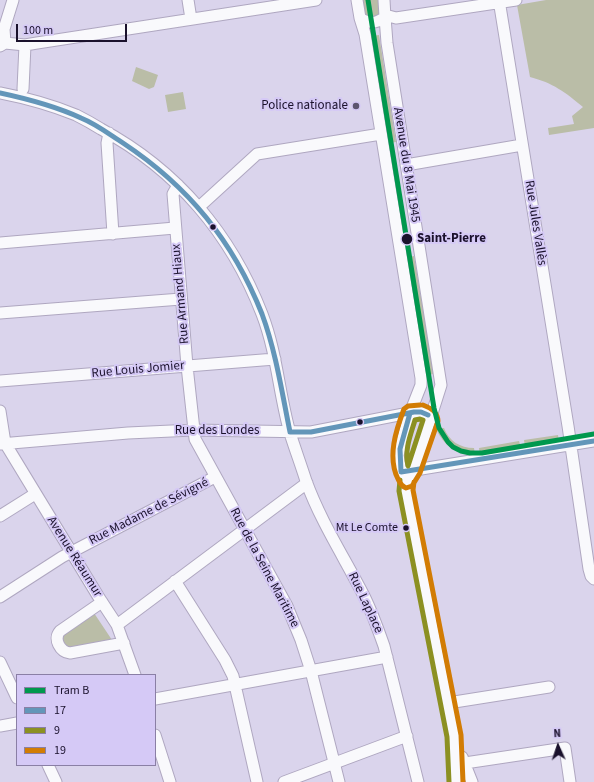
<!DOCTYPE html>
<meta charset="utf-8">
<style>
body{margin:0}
#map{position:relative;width:594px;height:782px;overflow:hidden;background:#dad4ec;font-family:"Source Sans 3",sans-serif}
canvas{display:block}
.legend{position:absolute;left:16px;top:674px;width:140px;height:92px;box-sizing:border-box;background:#d5c9f6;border:1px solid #8a7fa5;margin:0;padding:5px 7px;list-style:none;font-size:12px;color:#1a112c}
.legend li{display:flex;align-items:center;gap:8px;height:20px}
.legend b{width:20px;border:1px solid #8a7fa5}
.north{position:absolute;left:538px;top:726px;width:40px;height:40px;-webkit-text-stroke:3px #d5c9f6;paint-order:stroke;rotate:357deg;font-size:11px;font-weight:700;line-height:16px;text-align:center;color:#1a112c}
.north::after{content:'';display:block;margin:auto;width:14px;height:18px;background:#1a112c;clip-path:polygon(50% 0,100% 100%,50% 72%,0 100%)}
.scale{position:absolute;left:16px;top:24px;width:111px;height:18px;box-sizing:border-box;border:2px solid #1a112c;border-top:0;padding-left:5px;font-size:12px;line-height:14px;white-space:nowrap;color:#1a112c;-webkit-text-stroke:3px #d5c9f6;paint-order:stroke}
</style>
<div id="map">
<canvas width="594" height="782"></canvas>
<ul class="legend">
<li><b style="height:5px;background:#00984e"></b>Tram B</li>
<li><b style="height:5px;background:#6396b9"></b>17</li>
<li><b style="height:5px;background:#8c9022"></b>9</li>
<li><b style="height:5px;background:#d27c04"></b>19</li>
</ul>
<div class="north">N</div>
<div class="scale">100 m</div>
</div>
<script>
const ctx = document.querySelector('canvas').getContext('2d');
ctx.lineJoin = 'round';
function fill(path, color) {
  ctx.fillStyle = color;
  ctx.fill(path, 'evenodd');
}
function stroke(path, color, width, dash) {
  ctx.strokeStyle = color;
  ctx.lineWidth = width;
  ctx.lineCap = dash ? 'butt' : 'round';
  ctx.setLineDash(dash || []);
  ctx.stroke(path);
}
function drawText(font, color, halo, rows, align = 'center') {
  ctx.font = font + ' "Source Sans 3",sans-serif';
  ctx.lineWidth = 4;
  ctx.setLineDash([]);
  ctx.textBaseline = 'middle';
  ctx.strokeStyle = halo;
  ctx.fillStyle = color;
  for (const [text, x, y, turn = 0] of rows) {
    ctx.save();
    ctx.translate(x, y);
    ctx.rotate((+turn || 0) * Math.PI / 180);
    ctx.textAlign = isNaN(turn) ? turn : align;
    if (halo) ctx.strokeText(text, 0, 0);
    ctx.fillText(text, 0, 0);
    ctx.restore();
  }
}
const green = new Path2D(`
 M362,0h19v15l-12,3 -5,-2z
 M546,0h48v128l-45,7 -1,-7 26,-4 -2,-8 11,-9c-18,-15 -30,-24 -53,-30l-13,-72z
 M379,35l17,107 -7,1 -17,-107z
 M136,67l22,8 -4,12 -5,2 -17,-8z
 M183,92l3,17 -18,3 -3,-17z
 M414,256l20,118 -7,1 -19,-118z
 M444,428c5,13 16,20 30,20l1,7c-18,0 -31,-9 -39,-26z
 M558,435l1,7 -34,5 -1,-7z
 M519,441l2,7 -41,7 -1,-7z
 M94,613l18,27 -44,9 -4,-2 -3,-13z`);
const minor = new Path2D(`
 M188,0l3,19
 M357,0l3,18c9,6 16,6 25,-1l-1,-17
 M499,0l69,426 21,143 2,7 3,3
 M385,15l11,3 120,-18
 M385,17l2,26 54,342 -27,85 -7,11
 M360,18l5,16 56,344v7l-11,28 -12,42 3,17 6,9
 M5,43l20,2 12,-2 279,-43
 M0,46l5,-3 -1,-14 9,-29
 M23,89l2,-44
 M0,93c26,5 51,12 76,22 8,4 17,9 25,14 76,41 130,105 161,185 15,39 17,80 28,119 5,16 11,32 16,48 15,41 38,76 58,115 8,16 14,33 20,50l34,136
 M109,133l-2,10 6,91
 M406,165l116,-20
 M178,185l-5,9 14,172 8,73 92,167 14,34 10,31 28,111
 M199,207l58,-53 124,-20
 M0,243l175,-15
 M0,313l181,-14
 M0,381l275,-22
 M0,411l5,32 93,153 19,29 18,50
 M0,444l128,-11 65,-3 118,2 103,-20c8,0 12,1 17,7
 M409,471l185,-30
 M407,481l-1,9 29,152 19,94 2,46
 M0,516l35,-22
 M175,581l50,79 8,16 24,106
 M0,597l62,-40 153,-80
 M102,602l-42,29c-7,8 0,21 10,22l54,-10
 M117,625l190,-142
 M0,662l17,36
 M155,699l232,-42
 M448,703l101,-16
 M0,726l17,-3
 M155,735l15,47
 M462,757l10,25
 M465,763l100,-15 5,34
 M48,765l8,17
 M284,782l123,-46`);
const bus1 = new Path2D(`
 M0,93c28,6 55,13 81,25 15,6 28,16 42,25 65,43 110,98 139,171 14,38 20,79 28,118
 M410,413l-10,36 1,23 193,-31
 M290,432h21l103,-20h7l7,3`);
const bus2 = new Path2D(`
 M420,419l3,1 -15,46c-4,-16 3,-32 7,-46z
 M400,480l-1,11 48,246 2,45`);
const bus3 = new Path2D(`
 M420,405l-12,1 -4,3c-8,21 -17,48 -6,70 2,4 3,7 8,9l6,-2 8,-13 18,-52c0,-9 -7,-13 -15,-16
 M414,482l-1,8 48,245 2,47`);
const tram1 = new Path2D(`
 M368,0l66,408 5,20 9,14 5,5 8,4 9,2h12l112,-19`);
const markers = [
 [356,106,4,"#5d556f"],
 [213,227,3.5,"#1a112c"],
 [407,239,6,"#1a112c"],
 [360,422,3.5,"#1a112c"],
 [406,528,3.5,"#1a112c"]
];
const busNames = [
 ["Mt Le Comte",398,528]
];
const poiNames = [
 ["Police nationale",348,106]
];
const streetNames = [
 ["Avenue du 8 Mai 1945",406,165,81],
 ["Rue Jules Vallès",535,223,81],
 ["Rue Armand Hiaux",181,294,-95],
 ["Rue Louis Jomier",138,370,-5],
 ["Rue des Londes",217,431],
 ["Rue Madame de Sévigné",149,512,-27],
 ["Avenue Réaumur",74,557,58],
 ["Rue de la Seine Maritime",264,568,62],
 ["Rue Laplace",365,603,65]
];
const stopNames = [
 ["Saint-Pierre",417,239]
];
fill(green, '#babda7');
stroke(minor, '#afa7c0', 13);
stroke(minor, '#f9f9fc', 11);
stroke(bus1, '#6396b9', 5);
stroke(bus2, '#8c9022', 5);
stroke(bus3, '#d27c04', 5);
stroke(tram1, '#00984e', 5);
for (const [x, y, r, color] of markers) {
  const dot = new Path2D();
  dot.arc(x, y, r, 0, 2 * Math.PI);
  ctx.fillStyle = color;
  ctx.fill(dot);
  stroke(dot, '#d5c9f6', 1.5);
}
drawText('12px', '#1a112c', '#d5c9f6', busNames, 'right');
drawText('13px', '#1a112c', '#d5c9f6', poiNames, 'right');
drawText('13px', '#1a112c', '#d5c9f6', streetNames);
drawText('bold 13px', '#1a112c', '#d5c9f6', stopNames, 'left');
</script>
